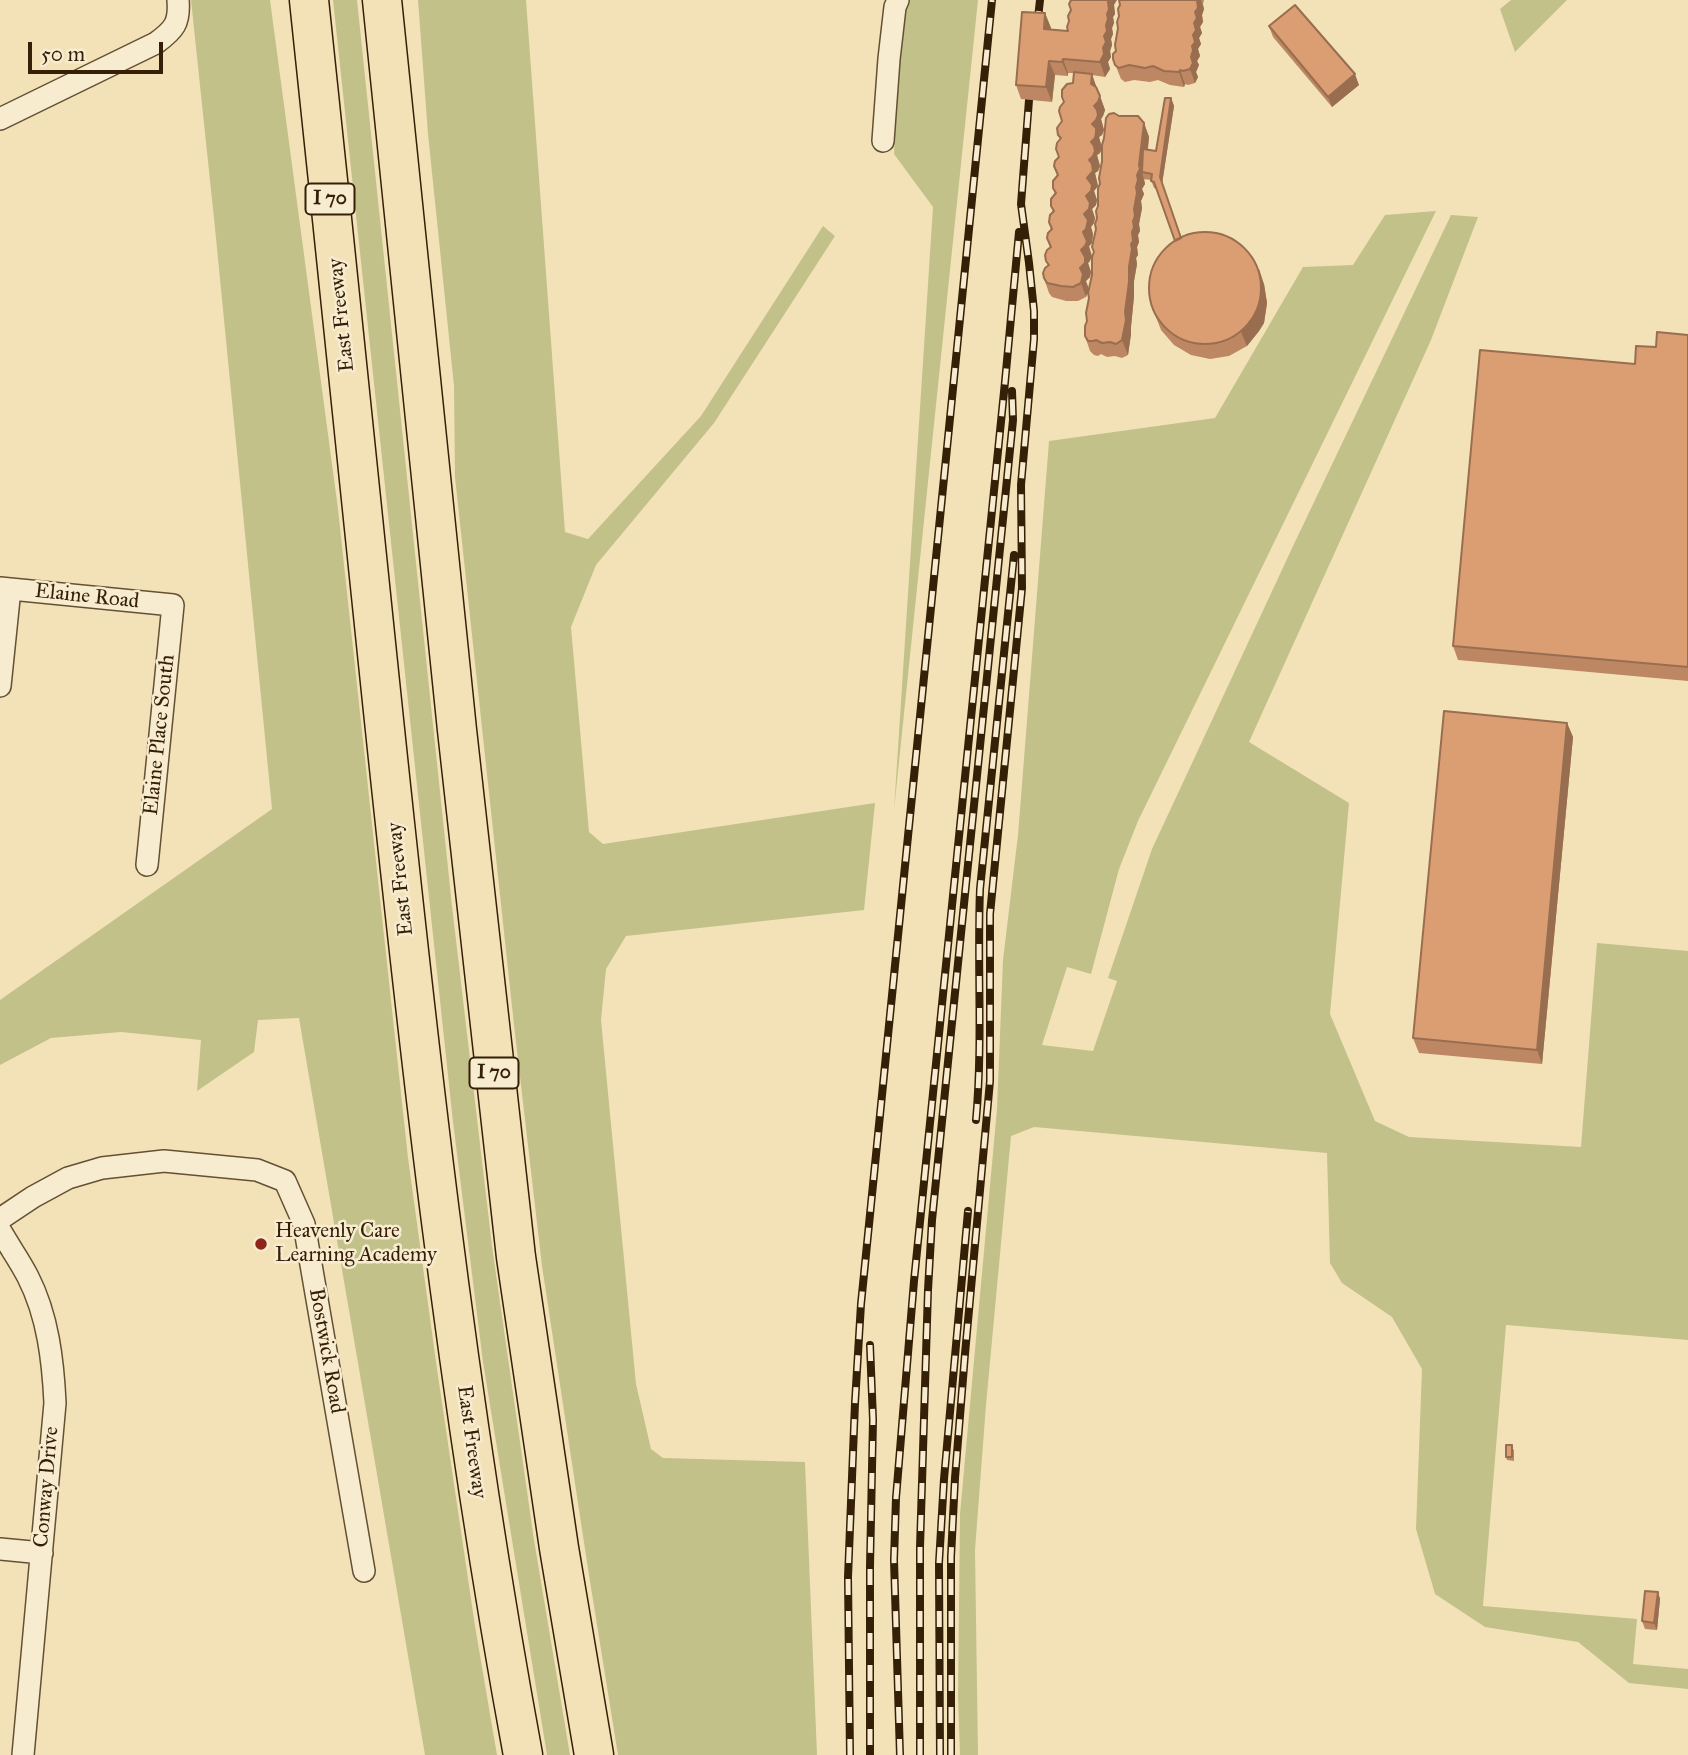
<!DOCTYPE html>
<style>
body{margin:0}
#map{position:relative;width:1688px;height:1755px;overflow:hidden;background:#f3e2b7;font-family:"IM FELL Great Primer",serif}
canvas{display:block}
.scale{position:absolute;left:28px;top:42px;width:135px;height:32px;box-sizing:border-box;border:4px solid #351f07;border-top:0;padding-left:9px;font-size:21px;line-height:24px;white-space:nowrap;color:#351f07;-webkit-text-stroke:5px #f7ecd0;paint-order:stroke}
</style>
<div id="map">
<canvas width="1688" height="1755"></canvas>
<div class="scale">50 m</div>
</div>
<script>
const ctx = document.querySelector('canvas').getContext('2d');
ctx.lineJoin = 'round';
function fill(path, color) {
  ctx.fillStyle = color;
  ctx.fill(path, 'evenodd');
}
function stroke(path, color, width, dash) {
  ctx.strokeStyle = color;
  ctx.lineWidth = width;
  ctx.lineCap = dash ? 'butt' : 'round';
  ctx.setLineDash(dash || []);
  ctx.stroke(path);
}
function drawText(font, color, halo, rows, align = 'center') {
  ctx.font = font + ' "IM FELL Great Primer",serif';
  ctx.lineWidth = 5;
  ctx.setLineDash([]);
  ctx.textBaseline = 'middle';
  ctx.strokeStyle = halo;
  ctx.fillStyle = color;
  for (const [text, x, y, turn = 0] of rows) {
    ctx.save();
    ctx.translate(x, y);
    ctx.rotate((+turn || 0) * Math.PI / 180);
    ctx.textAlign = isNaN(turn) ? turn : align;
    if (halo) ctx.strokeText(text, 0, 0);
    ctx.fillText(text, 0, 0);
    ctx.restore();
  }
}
const green = new Path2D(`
 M191,0h79l68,509 70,649 29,211 38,257 22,129h-72l-126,-737 -41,2 -4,32 -57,39 4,-51 -80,-8 -70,6 -51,27v-65l272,-191 -57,-581z
 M333,0h24l95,906 40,340 42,294 36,215h-23l-64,-393 -30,-240z
 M418,0h108l39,532 23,7 113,-123 122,-190 12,10 -121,187 -118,142 -25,62 18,205 14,12 272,-41 -11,107 -238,26 -20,33 -5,51 35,364 15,65 12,9 142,4 12,293h-199l-30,-186 -46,-303 -28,-241 -59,-548 -1,-91 -26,-252z
 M906,0h72l-84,810 39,-603 -39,-53 5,-121z
 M1511,0h56l-52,52 -15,-43z
 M1436,211l-298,610 -19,48 -28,105 -24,-7 -25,78 51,6 24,-70 -9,-3 44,-129 142,-305 157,-329 27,2 -47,123 -182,402 100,61 -19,211 45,107 34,16 172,10 16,-204 91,8v389l-182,-15 -23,281 154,13 -4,45 55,5v20l-59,-6 -51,-41 -93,-15 -50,-33 -19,-65 6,-160 -30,-52 -50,-34 -12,-20 -3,-110 -293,-26 -23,9 -25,269 -11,145 3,205h-18l-2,-59 2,-182 37,-405 6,-149 15,-125 31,-394 166,-23 88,-151 50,-2 32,-50z`);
const street = new Path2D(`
 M0,119l156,-76c18,-13 24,-20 22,-43
 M883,141l6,-82 6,-52 3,-7
 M0,588l173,17 -26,260
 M0,686l10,-97
 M0,1219l33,-22 35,-19 34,-10 62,-7 93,9 28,11 19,43 60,347
 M0,1230c9,16 20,31 28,47 20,39 25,84 27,126l-32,352
 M0,1549l42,4`);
const highway = new Path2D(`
 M309,0c23,221 47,442 69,663 38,365 78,731 145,1092
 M382,0l75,730 59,527 43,291 35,207`);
const rail = new Path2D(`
 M1037,27l3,-27
 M976,1120c7,-77 1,-154 4,-231l34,-334
 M870,1345l3,75 -3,146v189
 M850,1755l-2,-178 7,-174 6,-99 131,-1304
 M900,1755l-6,-195 2,-62 18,-217 91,-899 14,-150
 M920,1755v-208l8,-257 4,-70 81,-800 -1,-29
 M940,1755l-1,-192 5,-84 24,-268
 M951,1755v-198l4,-79 10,-124 25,-273v-167l32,-326 -1,-103 13,-146v-28l-5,-48 -8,-59 8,-104`);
const wall = new Path2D(`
 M1119,0h85l-1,4 1,5 -2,6 1,7 -3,5 2,6 -3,5 2,6 -3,5 2,7 -3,5 2,4 -3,7 2,5 -3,6 -7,2 -3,-1 -1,3 -14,-2 -12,-5 -8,2 -16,-2 -9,2 -4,-3 -8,-20 3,-8 4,-46z
 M1114,5l1,9 -2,3 1,6 -2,5 1,6 -2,5 1,6 -2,6 1,6 -3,5 2,7 -5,8 -13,-2 13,35 -2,6 -2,3 3,11 -2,5 -3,2 3,11 -2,5 -3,2 3,11 -2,5 -3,2 3,13 -4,5 3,9 -1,5 -4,4 3,9 -1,5 -3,4 2,7 -1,9 -3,3 1,15 -2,2 3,9 -1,5 -4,4v16l-8,4h-12l-14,-4 -3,-4 -5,-15 4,-12 -2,-5 4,-14 -3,-9 4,-8 -2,-8 4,-10 -2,-6 4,-12 -2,-6 4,-13 -3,-9 5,-9 1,-18 -2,-4 4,-14 2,-18 -2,-6 11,-14 1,-10h-6v3l-13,-1 -3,27 -31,-3 -5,-14 29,-72 6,15 -1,2 18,1 3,-21z
 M1269,26l90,59 -27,22 -59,-70z
 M1171,98l3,8 -12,78 19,54 83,46 3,19 -3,20 -5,8 -12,15 -18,10 -19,3 -19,-4 -17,-10 -13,-15 -9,-23 23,-66 -18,-52 -3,-1 -3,-8 -7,-1v-1l1,6 -3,5 2,5 -3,7 1,7 -3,16 1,7 -2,4 1,7 -2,5 1,8 -2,3 1,6 -3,17v15l-3,31v7l-3,21 -6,3 -7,-2 -8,1 -6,-3 -3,2 -4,-1 -4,-4 -5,-15 13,-130 2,-22 19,-68 25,7 5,14 -1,13 8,1z
 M1688,335v346l-230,-21 -5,-14 182,-282 21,-17z
 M1567,723l6,14 -31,327 -123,-11 -6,-15z
 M1514,1449v12l-7,-1 -1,-3z
 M1658,1592l2,7 -3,31 -12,-1 -3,-8z`);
const shadedWall = new Path2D(`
 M1109,0h8l-3,5 1,9 -2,3 1,6 -2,5 1,6 -2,5 1,6 -2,6 1,6 -3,5 2,7 -5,8 -5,-15 4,-26 4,-34z
 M1197,0h4l3,9 -2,6 1,7 -3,5 2,6 -3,5 2,6 -3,5 2,7 -3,5 2,4 -3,7 2,5 -3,6 -5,-14z
 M1045,13l6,15 -2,16 -5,-15z
 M1063,59l5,14v3l-6,-14z
 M1049,61l6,14 -3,27 -6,-15z
 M1180,70l5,14 -1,3 -5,-15z
 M1092,74l5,15 -6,-5z
 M1355,74l4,11 -27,22 -4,-10z
 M1100,96l5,14 -2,6 -2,3 3,11 -2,5 -3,2 3,11 -2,5 -3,2 3,11 -2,5 -3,2 3,13 -4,5 3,9 -1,5 -4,4 3,9 -1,5 -3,4 2,7 -1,9 -3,3 3,10 -2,5 -2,2 3,9 -1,5 -4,4 3,8 -3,8 -5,-14 -1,-15 14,-162z
 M1171,98l3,8 -12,78 -2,-7z
 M1144,123l5,14 -4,35h-3l3,12 -3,5 2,5 -3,7 1,7 -3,16 1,7 -2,4 1,7 -2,5 1,8 -2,3 1,6 -3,17v15l-3,31v7l-3,21 -6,-15 15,-165z
 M1259,269l5,15 3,19 -3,20 -5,8 -12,15 -6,-14z
 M1567,723l6,14 -31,327 -5,-14z
 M1658,1592l2,7 -3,31 -3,-7z`);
const building = new Path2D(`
 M1071,0h38l-1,2 1,7 -2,5 1,5 -2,6 1,6 -3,5 2,6 -3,6 1,6 -4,8 -37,-3 -1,3 -13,-1 -3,26 -30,-2 6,-73 23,1 -1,16 24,2 -1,-4 2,-6 -1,-5 3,-6 -2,-6z
 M1119,0h78l1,8 -3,4 2,6 -3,5 2,7 -3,5 2,7 -3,4 1,4 -2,7 2,6 -3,6 -7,2 -3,-1 -1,2 -15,-1 -11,-5 -8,2 -16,-3 -10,3 -4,-3 -2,-6v-5l3,-3 -1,-6 3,-17 -1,-6 2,-6 -1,-7 2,-4z
 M1295,5l60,69 -27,23 -59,-71z
 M1074,72l18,2 -1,10 5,3 4,9 -2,6 -4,4 3,4 1,5 -2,5 -4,4 4,4v5l-1,5 -4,4 3,4 1,5 -2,5 -4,4 3,4 1,7 -6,7 5,7 -1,6 -5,5 4,7 -1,6 -5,5 4,6 -2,9 -3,3 4,9 -2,5 -4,4 4,7v6l-5,5 3,6 -2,9 -8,4 -12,-1 -14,-3 -3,-5 -1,-5 2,-5 4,-3 -3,-4 -1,-6 2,-5 4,-3 -4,-9 1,-5 4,-4 -3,-7 1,-7 4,-4 -3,-5v-7l5,-6 -3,-5v-7l5,-6 -4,-9 1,-5 4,-4 -3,-8 1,-6 4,-5 -3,-3 -1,-7 5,-7 -3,-10 1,-4 4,-5 -2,-5v-7l5,-6 6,-1z
 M1165,98h6l-11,79 21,61 -6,3 -21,-59 -3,-1 1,-7 -10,-2 1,-23 13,2z
 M1114,113l5,3h19l6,7 -5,42 1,4 -3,6 1,5 -2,7 1,6 -3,16 1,7 -2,5 1,6 -2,5 1,9 -2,3 1,5 -3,18v15l-4,30 1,8 -4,20 -6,4 -6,-2 -8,1 -6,-3 -3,1h-5l-3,-5v-10l2,-5 -1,-8 3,-15 -1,-5 4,-18v-18l2,-5 -2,-5 4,-18 -1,-5 2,-6 -1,-7 2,-5v-18l2,-4 -1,-6 3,-17v-16l2,-7 2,-20 3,-4z
 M1149 288a56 56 0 1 1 112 0a56 56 0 1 1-112 0Z
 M1657,332l31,3v332l-235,-21 27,-296 155,14 1,-18 20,1z
 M1444,711l123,12 -30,327 -124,-12z
 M1506,1445h6v12h-6z
 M1645,1591l13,1 -4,31 -12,-2z`);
const markers = [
 [261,1244,7,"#8f2418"]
];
const shields = [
 [330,199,49],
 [494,1073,49]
];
const shieldNames = [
 ["I 70",330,199],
 ["I 70",494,1073]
];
const streetNames = [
 ["East Freeway",342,315,-96],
 ["Elaine Road",87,597,6],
 ["Elaine Place South",160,735,-84],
 ["East Freeway",401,879,-96],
 ["Bostwick Road",326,1351,80],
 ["East Freeway",471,1442,82],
 ["Conway Drive",47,1487,-85]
];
const poiNames = [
 ["Heavenly Care",275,1232],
 ["Learning Academy",275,1256]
];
fill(green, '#c2c18a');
stroke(street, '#645033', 24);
stroke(highway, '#351f07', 41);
stroke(street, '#f7ecd0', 21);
stroke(highway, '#f3e2b7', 38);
stroke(rail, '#351f07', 8);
stroke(rail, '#f7ecd0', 5, [16]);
fill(wall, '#bc8762');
fill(shadedWall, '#996e50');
fill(building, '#db9d72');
stroke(building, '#996e50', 2);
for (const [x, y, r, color] of markers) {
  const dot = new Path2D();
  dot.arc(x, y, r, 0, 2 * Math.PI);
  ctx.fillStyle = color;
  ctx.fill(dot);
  stroke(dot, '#f7ecd0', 2.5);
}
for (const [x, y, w] of shields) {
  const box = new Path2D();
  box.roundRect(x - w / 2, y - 15.5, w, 31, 5);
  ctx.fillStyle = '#f7ecd0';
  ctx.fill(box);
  stroke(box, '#351f07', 2);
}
drawText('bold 19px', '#351f07', null, shieldNames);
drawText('21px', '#351f07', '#f7ecd0', streetNames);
drawText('21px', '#351f07', '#f7ecd0', poiNames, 'left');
</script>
